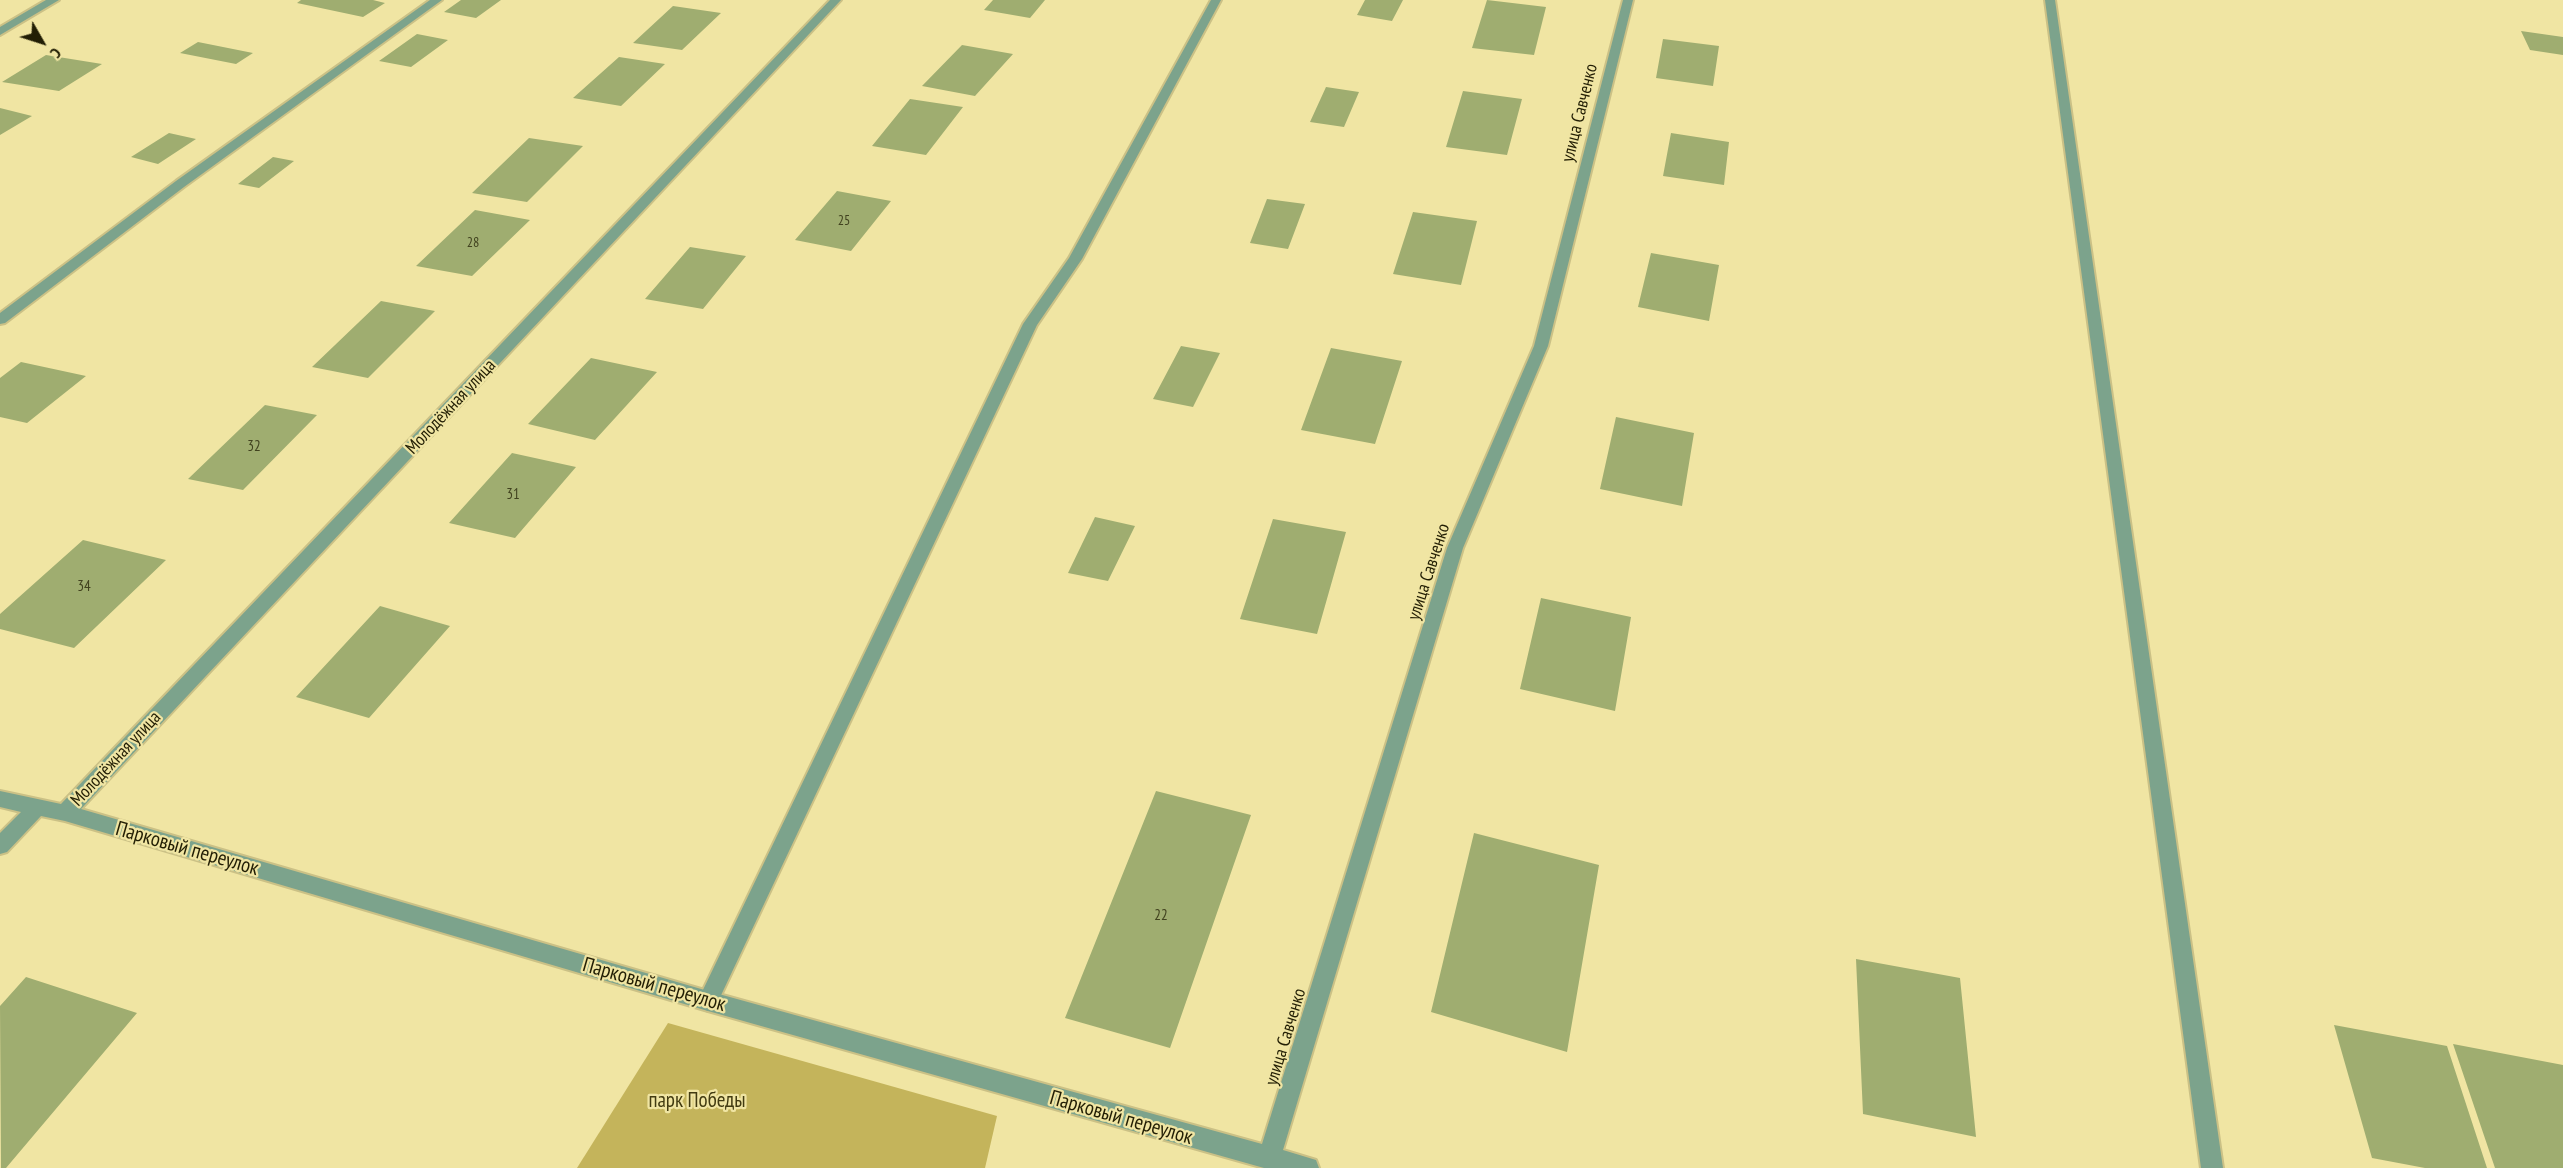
<!DOCTYPE html>
<meta charset="utf-8">
<style>
body{margin:0}
#map{position:relative;width:2563px;height:1168px;overflow:hidden;background:#f0e5a3;font-family:"PT Sans Narrow",sans-serif}
canvas{display:block}
.north{position:absolute;left:12px;top:12px;width:60px;height:60px;-webkit-text-stroke:4px #f0e5a3;paint-order:stroke;rotate:129deg;font-size:16px;font-weight:700;line-height:24px;text-align:center;color:#221e04}
.north::after{content:'';display:block;margin:auto;width:21px;height:27px;background:#221e04;clip-path:polygon(50% 0,100% 100%,50% 72%,0 100%)}
</style>
<div id="map">
<canvas width="2563" height="1168"></canvas>
<div class="north">С</div>
</div>
<script>
const ctx = document.querySelector('canvas').getContext('2d');
ctx.lineJoin = 'round';
function fill(path, color) {
  ctx.fillStyle = color;
  ctx.fill(path, 'evenodd');
}
function stroke(path, color, width, dash) {
  ctx.strokeStyle = color;
  ctx.lineWidth = width;
  ctx.lineCap = dash ? 'butt' : 'round';
  ctx.setLineDash(dash || []);
  ctx.stroke(path);
}
function drawText(font, color, halo, rows, align = 'center') {
  ctx.font = font + ' "PT Sans Narrow",sans-serif';
  ctx.lineWidth = 4.5;
  ctx.setLineDash([]);
  ctx.textBaseline = 'middle';
  ctx.strokeStyle = halo;
  ctx.fillStyle = color;
  for (const [text, x, y, turn = 0] of rows) {
    ctx.save();
    ctx.translate(x, y);
    ctx.rotate((+turn || 0) * Math.PI / 180);
    ctx.textAlign = isNaN(turn) ? turn : align;
    if (halo) ctx.strokeText(text, 0, 0);
    ctx.fillText(text, 0, 0);
    ctx.restore();
  }
}
const green = new Path2D(`
 M668,1023l329,93 -12,52h-408z`);
const building = new Path2D(`
 M301,0h72l12,3 -22,14 -66,-14z
 M461,0h40l-25,18 -32,-6z
 M993,0h52l-15,18 -46,-8z
 M1365,0h38l-11,21 -35,-6z
 M1487,0l59,7 -12,48 -62,-7z
 M673,6l48,7 -39,37 -49,-7z
 M2521,31l42,6v18l-33,-5z
 M417,34l31,6 -37,27 -32,-6z
 M1663,39l56,7 -6,40 -57,-8z
 M198,42l55,11 -17,11 -56,-11z
 M962,45l51,9 -38,42 -53,-10z
 M46,55l56,9 -43,27 -57,-9z
 M619,57l46,7 -44,42 -48,-8z
 M1326,87l33,5 -15,35 -34,-5z
 M1463,91l59,8 -15,56 -61,-8z
 M910,99l53,8 -37,48 -54,-9z
 M0,108l32,8 -32,19z
 M169,133l27,6 -38,25 -27,-7z
 M1671,133l58,9 -5,43 -61,-9z
 M529,138l54,8 -56,56 -55,-9z
 M273,157l21,4 -35,27 -21,-4z
 M837,191l54,10 -40,50 -56,-11z
 M1267,199l38,5 -17,45 -38,-6z
 M475,210l55,10 -58,56 -56,-10z
 M1413,212l64,9 -16,64 -68,-11z
 M690,247l56,9 -43,53 -58,-10z
 M1651,253l68,12 -10,56 -71,-14z
 M381,301l54,10 -67,67 -56,-11z
 M1181,346l39,7 -27,54 -40,-8z
 M1331,348l71,13 -27,83 -74,-14z
 M591,358l66,14 -62,68 -67,-16z
 M21,362l65,14 -59,47 -27,-6v-39z
 M265,405l52,10 -74,75 -55,-11z
 M1616,417l78,16 -12,73 -82,-17z
 M512,453l64,14 -61,71 -66,-15z
 M1095,517l40,9 -27,55 -40,-8z
 M1273,519l73,13 -29,102 -77,-15z
 M83,540l83,20 -92,88 -74,-19v-15z
 M1541,598l90,19 -16,94 -95,-22z
 M380,606l70,20 -81,92 -73,-21z
 M1156,791l95,24 -81,233 -105,-30z
 M1474,833l125,32 -32,187 -136,-40z
 M1856,959l104,19 16,159 -113,-23z
 M26,977l111,36 -131,155h-5l-1,-162z
 M2334,1025l113,21 40,122h-62l-53,-10z
 M2453,1044l110,21v103h-68z`);
const service = new Path2D(`
 M430,0h12l-258,187 -179,136 -5,1v-11l176,-132z
 M1211,0h10l-139,259 -45,66 -322,683 -7,3 -7,-3 -3,-7 3,-7 322,-670 46,-66z`);
const minor = new Path2D(`
 M46,0h13l-59,35v-8z
 M830,0h11l-760,809 627,182 554,153 185,-596 87,-202 89,-346h10l-85,346 -85,202 -180,602 33,10 3,8h-55l-556,-157 -643,-190 -24,-5 -34,36 -7,2v-21l21,-21 -21,-5v-16l61,13z
 M2045,0h10l168,1168h-22z`);
const farNumbernames = [
 ["25",844,221],
 ["28",473,243]
];
const numberNames = [
 ["32",254,447],
 ["31",513,495],
 ["34",84,587],
 ["22",1161,916]
];
const streetNames = [
 ["улица Савченко",1580,113,-76],
 ["Молодёжная улица",451,407,-47],
 ["улица Савченко",1429,572,-72],
 ["Молодёжная улица",116,759,-47],
 ["улица Савченко",1286,1037,-73]
];
const nearStreetnames = [
 ["Парковый переулок",187,849,16],
 ["Парковый переулок",654,985,16],
 ["Парковый переулок",1121,1118,16]
];
const nearParknames = [
 ["парк Победы",697,1101]
];
fill(green, '#c4b45b');
fill(building, '#9fad70');
stroke(service, '#cbc186', 4);
stroke(minor, '#cbc186', 4);
fill(service, '#7ca38c');
fill(minor, '#7ca38c');
drawText('14px', '#41421f', null, farNumbernames);
drawText('15px', '#41421f', null, numberNames);
drawText('18px', '#221e04', '#f0e5a3', streetNames);
drawText('21px', '#221e04', '#f0e5a3', nearStreetnames);
drawText('21px', '#423b11', '#f0e5a3', nearParknames);
</script>
